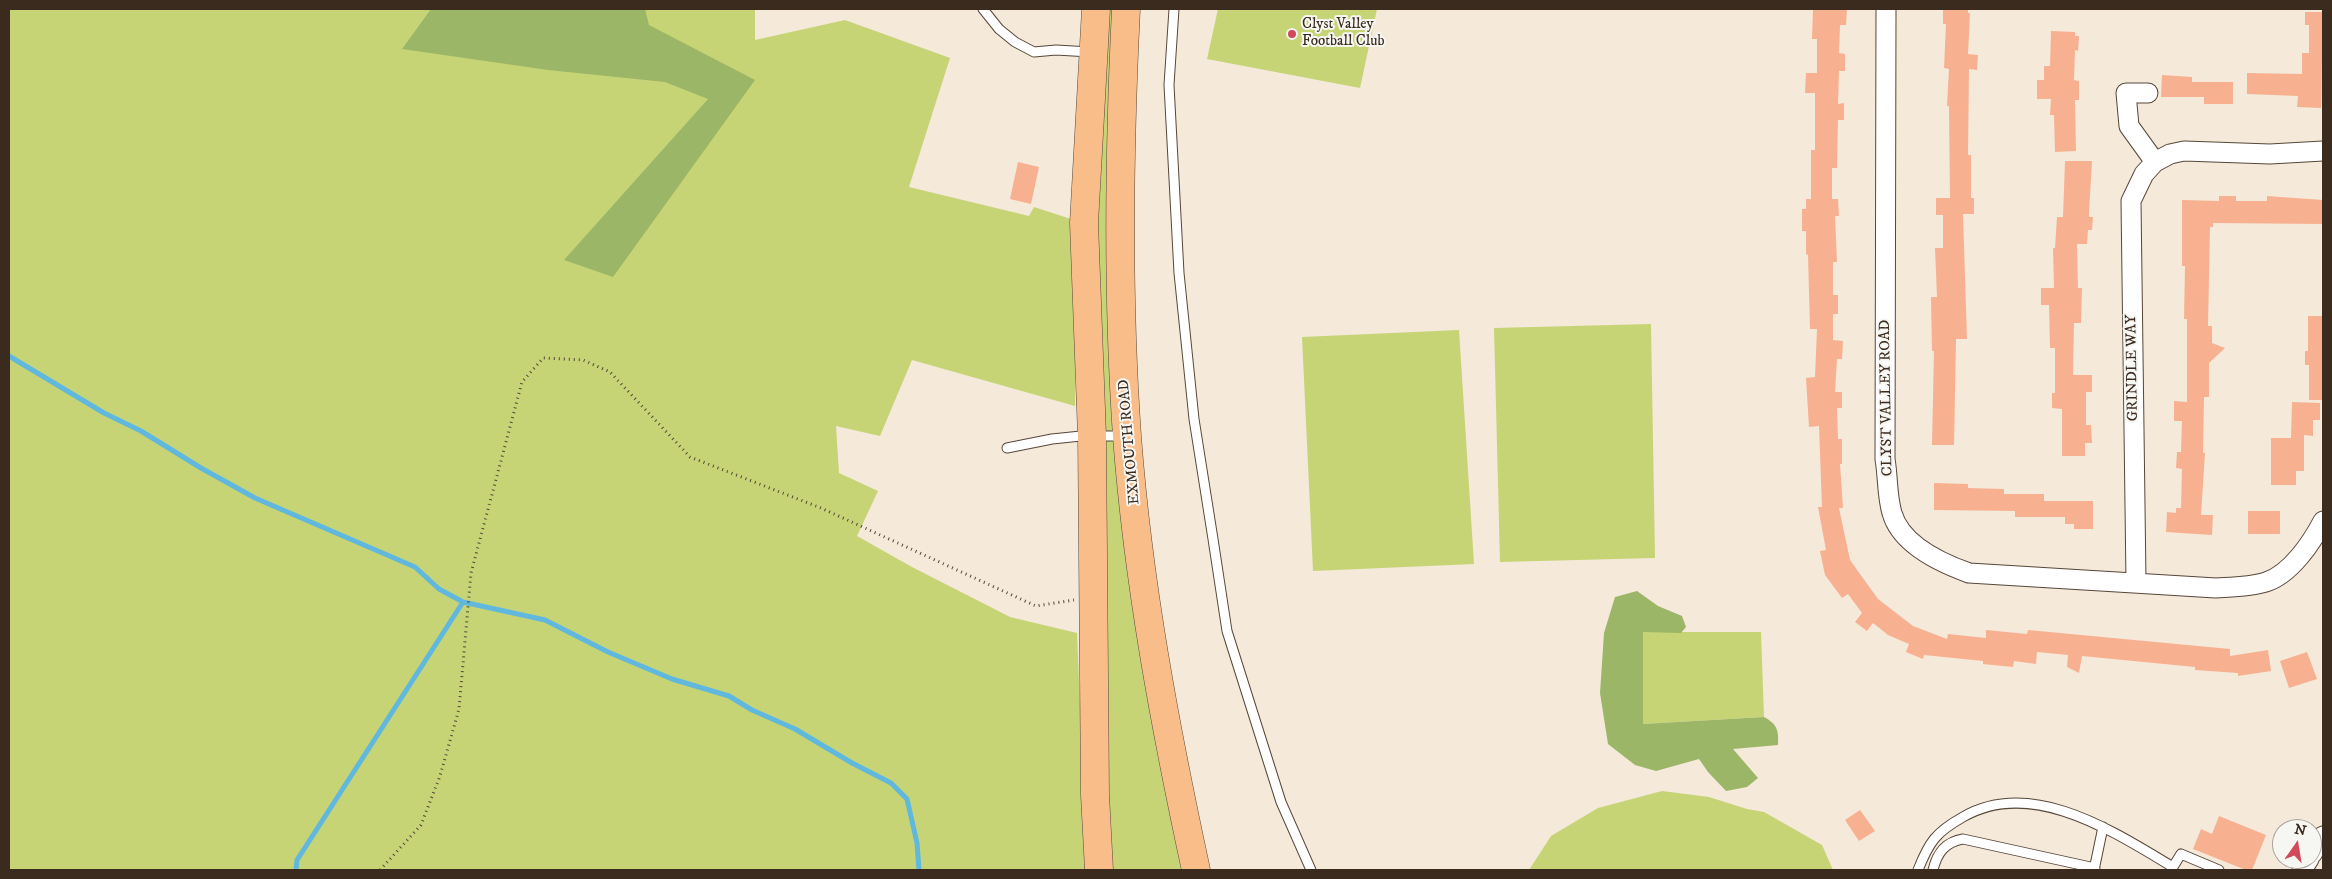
<!DOCTYPE html>
<style>
body{margin:0}
#map{position:relative;width:2332px;height:879px;overflow:hidden;background:#f5e9d9;font-family:"IM FELL DW Pica",serif}
canvas{display:block}
.frame{position:absolute;inset:0;border:10px solid #3b2a1e;pointer-events:none}
.north{position:absolute;left:2272px;top:819px;width:50px;height:50px;box-sizing:border-box;background:#f6f6f2;border:1px solid #aba49d;border-radius:50%;rotate:13deg;font-size:14px;font-weight:700;line-height:20px;text-align:center;color:#3b2a1e}
.north::after{content:'';display:block;margin:auto;width:18px;height:22px;background:#d1495b;clip-path:polygon(50% 0,100% 100%,50% 72%,0 100%)}
</style>
<div id="map">
<canvas width="2332" height="879"></canvas>
<div class="frame"></div>
<div class="north">N</div>
</div>
<script>
const ctx = document.querySelector('canvas').getContext('2d');
ctx.lineJoin = 'round';
function fill(path, color) {
  ctx.fillStyle = color;
  ctx.fill(path, 'evenodd');
}
function stroke(path, color, width, dash) {
  ctx.strokeStyle = color;
  ctx.lineWidth = width;
  ctx.lineCap = dash ? 'butt' : 'round';
  ctx.setLineDash(dash || []);
  ctx.stroke(path);
}
function drawText(font, color, halo, rows, align = 'center') {
  ctx.font = font + ' "IM FELL DW Pica",serif';
  ctx.lineWidth = 4;
  ctx.setLineDash([]);
  ctx.textBaseline = 'middle';
  ctx.strokeStyle = halo;
  ctx.fillStyle = color;
  for (const [text, x, y, turn = 0] of rows) {
    ctx.save();
    ctx.translate(x, y);
    ctx.rotate((+turn || 0) * Math.PI / 180);
    ctx.textAlign = isNaN(turn) ? turn : align;
    if (halo) ctx.strokeText(text, 0, 0);
    ctx.fillText(text, 0, 0);
    ctx.restore();
  }
}
const green = new Path2D(`
 M9,9h746v31l90,-20 105,38 -41,129 120,29 5,-9 43,14 -2,185 -163,-46 -32,76 -44,-10 3,47 39,18 -21,45 55,31 98,50 67,16 10,237h-1078z
 M1109,9h7l-6,227 78,634h-81l-16,-657z
 M1218,9h159l-17,79 -153,-29z
 M1651,324l4,234 -155,4 -6,-234z
 M1459,330l15,234 -161,7 -11,-234z
 M1643,632h118l3,85 -121,7z
 M1662,791l47,6 38,12 17,3 58,33 11,25h-304l22,-34 47,-28z`);
const forest = new Path2D(`
 M431,9h214l4,16 106,55 -142,197 -49,-17 144,-161 -43,-17 -117,-12 -146,-21z
 M1637,591l21,15 24,10 4,11 -5,6 -38,-1v92l121,-7c13,7 15,13 14,28l-45,4 25,29 -11,9 -21,4 -18,-19 -9,-13 -43,12 -21,-6 -27,-21 -8,-51 4,-60 11,-36z`);
const stream = new Path2D(`
 M9,356l95,57 37,18 60,37 54,30 160,69 24,22 24,13 82,18 63,32 64,27 57,17 23,14 43,19 57,34 39,20 16,16 10,44 2,27
 M296,870l1,-10 166,-258`);
const building = new Path2D(`
 M1813,9h34l-1,16h-6l-1,28 6,1v17h-6l-1,33 6,-1v17h-6l-1,48h-5v31h6l1,17h-4l2,46h-4v33h5v19h-5v26l10,1 -1,18h-5l-2,33h7v16h-5l1,31h4v25h-2l3,44h-4l11,52 28,39 35,27 34,13 1,-5 38,4v-8l41,4 1,-4 202,19v7l38,-6 3,21 -33,5v-3l-43,-3v-3l-113,-11 -3,17 -12,-6 1,-12 -31,-3 -1,12 -22,-3 -1,6 -30,-3v-3l-59,-6 -1,4 -17,-7 3,-8 -21,-9 -15,-12 -6,8 -12,-9 7,-9 -14,-19 -6,4 -17,-23 -5,-24 6,-1 -8,-43h4l-3,-81 -10,1 -3,-49 9,-1 2,-48h-7l-2,-74 -2,-1v-23h-4v-22h4v-10h5v-49h4v-57h-10l1,-20h11v-34h-5z
 M1943,9h25v4h2l-2,41 10,1 -1,15 -8,-1 -1,86h3v43h3v16h-11l4,125h-11l-2,106h-22l2,-94h-2l-1,-54h6l-2,-49h8v-33h-7v-17h14l-1,-92h-2l2,-37 -5,-1 2,-44h-3z
 M2305,12h18l-2,96 -24,-1 1,-11 -51,-2v-21l55,1v-21h7v-28h-4z
 M2051,31l24,1v4h4l-1,15 -3,-1 -1,30 5,1v19h-4l1,51 -21,1 -1,-37h-4l1,-16h-14v-19h7v-14h6z
 M2162,75l30,2v5h41v22h-29v-7h-43z
 M2065,161h27l-3,52v4h4l-1,13h-4l-1,14h-10l1,44h4l-1,35h-7l-1,52h19v17h-6v33h5l1,18h-7v13h-23v-47l-10,-1v-15h3v-45h-5l-1,-43h-8v-17h13l-1,-40h2l2,-31h6z
 M1018,162l21,5 -8,37 -21,-5z
 M2219,196h17v5h31v-5l56,4v24l-110,-1v4h-3l-2,99h4v17l13,5 -16,15v34h-5l-1,56h2l-4,62h12l-1,20 -46,-3 1,-20 9,1v-5h5l1,-39 -6,-1 1,-16h4l1,-31h-8v-20l13,1v-83h-3l1,-53h-3v-66l37,1z
 M2308,316h15v84h-14v-35h-4v-14h3z
 M2292,402l28,1v17h-7v16l-9,-1v36h-8v14h-25v-47h20z
 M1934,483l34,1v4l36,1v5h40v7h49v28h-19v-5h-9v-7h-50v-6l-81,-1z
 M2248,511h32v23h-32z
 M2307,652l10,27 -28,9 -9,-27z
 M1860,810l15,21 -16,10 -14,-21z
 M2219,816l47,19 -14,35h-6l-53,-21 8,-20 11,5z`);
const path = new Path2D(`
 M380,870l41,-45 19,-49 19,-67 12,-136 51,-191 21,-24 40,2 27,12 80,85 131,51 215,98 38,-6`);
const service = new Path2D(`
 M983,9l16,20 16,13 19,10 22,-2 34,2
 M1174,9l-5,76 10,188 15,146 19,120 14,92 54,171 30,68
 M1007,448l45,-9 29,-3h43
 M1918,870c11,-28 18,-38 45,-53 69,-40 151,15 210,50
 M1933,870c4,-17 12,-28 30,-31l132,29
 M2094,870l9,-43
 M2171,870l10,-16 38,16`);
const minor = new Path2D(`
 M1886,9l-1,450c3,17 2,38 7,54 9,32 49,50 77,60l247,15c17,-1 34,-1 50,-6 25,-8 46,-40 57,-61
 M2148,93h-22l3,33 26,36
 M2136,582l-5,-381 13,-27 11,-12 15,-8 14,-3 86,3 53,-3
 M2312,854l11,-18
 M2302,870l7,-11`);
const trunk = new Path2D(`
 M1096,9l-12,214 8,213 3,359 4,75
 M1126,9c-7,142 -9,285 1,427 11,146 38,291 69,434`);
const markers = [
 [1292,34,5,"#d1495b"]
];
const poiNames = [
 ["Clyst Valley",1302,25],
 ["Football Club",1302,42]
];
const streetNames = [
 ["GRINDLE WAY",2133,368,-91],
 ["CLYST VALLEY ROAD",1887,398,-91],
 ["EXMOUTH ROAD",1130,442,-95]
];
fill(green, '#c6d476');
fill(forest, '#9cb667');
stroke(stream, '#60b8de', 5);
fill(building, '#f7b191');
stroke(service, '#57473a', 11);
stroke(minor, '#57473a', 21);
stroke(trunk, '#57473a', 29);
stroke(path, '#57473a', 3, [1, 4]);
stroke(service, '#fff', 9);
stroke(minor, '#fff', 19);
stroke(trunk, '#f8bd88', 28);
for (const [x, y, r, color] of markers) {
  const dot = new Path2D();
  dot.arc(x, y, r, 0, 2 * Math.PI);
  ctx.fillStyle = color;
  ctx.fill(dot);
  stroke(dot, '#f6f6f2', 2);
}
drawText('15px', '#3b2a1e', '#f6f6f2', poiNames, 'left');
drawText('15px', '#3b2a1e', '#f6f6f2', streetNames);
</script>
